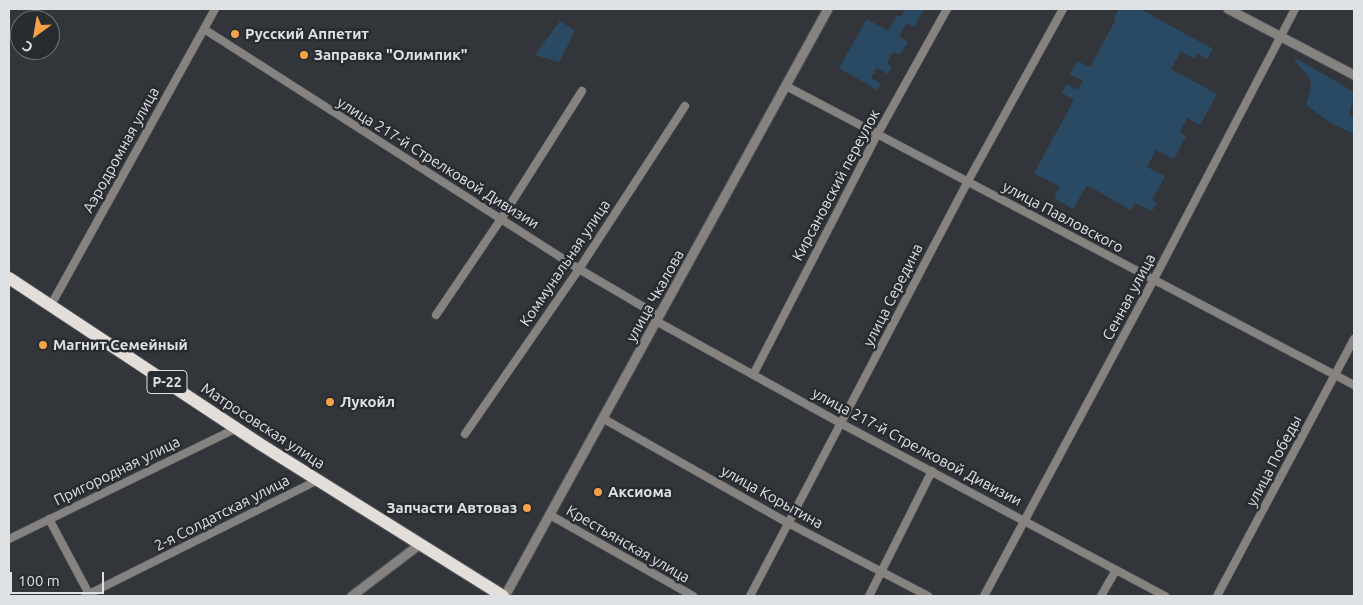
<!DOCTYPE html>
<meta charset="utf-8">
<style>
body{margin:0}
#map{position:relative;width:1363px;height:605px;overflow:hidden;background:#32363a;font-family:Ubuntu,sans-serif}
canvas{display:block}
.frame{position:absolute;inset:0;border:10px solid #dfe2e5;pointer-events:none}
.north{position:absolute;left:10px;top:10px;width:50px;height:50px;box-sizing:border-box;background:#282c30;border:1px solid #717578;border-radius:50%;rotate:212deg;font-size:14px;font-weight:700;line-height:20px;text-align:center;color:#dfe2e5}
.north::after{content:'';display:block;margin:auto;width:18px;height:22px;background:#f7a149;clip-path:polygon(50% 0,100% 100%,50% 72%,0 100%)}
.scale{position:absolute;left:10px;top:572px;width:94px;height:22px;box-sizing:border-box;border:2px solid #dfe2e5;border-top:0;padding-left:6px;font-size:15px;line-height:18px;white-space:nowrap;color:#dfe2e5;-webkit-text-stroke:4px #282c30;paint-order:stroke}
</style>
<div id="map">
<canvas width="1363" height="605"></canvas>
<div class="frame"></div>
<div class="north">С</div>
<div class="scale">100 m</div>
</div>
<script>
const ctx = document.querySelector('canvas').getContext('2d');
ctx.lineJoin = 'round';
function fill(path, color) {
  ctx.fillStyle = color;
  ctx.fill(path, 'evenodd');
}
function stroke(path, color, width, dash) {
  ctx.strokeStyle = color;
  ctx.lineWidth = width;
  ctx.lineCap = dash ? 'butt' : 'round';
  ctx.setLineDash(dash || []);
  ctx.stroke(path);
}
function drawText(font, color, halo, rows, align = 'center') {
  ctx.font = font + ' Ubuntu,sans-serif';
  ctx.lineWidth = 5;
  ctx.setLineDash([]);
  ctx.textBaseline = 'middle';
  ctx.strokeStyle = halo;
  ctx.fillStyle = color;
  for (const [text, x, y, turn = 0] of rows) {
    ctx.save();
    ctx.translate(x, y);
    ctx.rotate((+turn || 0) * Math.PI / 180);
    ctx.textAlign = isNaN(turn) ? turn : align;
    if (halo) ctx.strokeText(text, 0, 0);
    ctx.fillText(text, 0, 0);
    ctx.restore();
  }
}
const green = new Path2D(`
 M906,9h18l-10,18 -7,-4 -8,13 9,6 -8,13 -7,-3 -6,11 5,4 -4,7 -11,-6 -6,10 10,6 -4,6 -38,-22 28,-49 21,12 9,-16 4,2z
 M1119,9h21l73,40 -6,10 -9,-5 -3,5 -14,-8 -10,18 46,25 -17,31 -13,-7 -7,14 6,4 -12,23 -18,-9 -9,17 18,9 -13,24 5,3 -5,8 -17,-8 -4,7 -44,-25 -14,24 -19,-11 6,-11 -26,-14 40,-73 -12,-7 4,-9 12,6 5,-9 -13,-7 7,-13 13,6 26,-48 -2,-1z
 M560,21l15,10 -16,31 -24,-7z
 M1294,57l60,35v11l-2,-1 -3,11 5,6v15l-22,-10 -26,-19c2,-6 4,-14 5,-20 0,-12 -14,-17 -17,-28z`);
const minor = new Path2D(`
 M204,29l375,240 80,47
 M786,86l568,299
 M51,305l164,-296
 M436,315l65,-96 81,-128
 M656,321l186,103 323,172
 M753,375l124,-240 70,-126
 M604,419l184,104 140,73
 M465,434l114,-165 106,-163
 M550,515l143,81
 M49,519l40,75
 M9,539l228,-111
 M85,596l233,-116
 M750,596l218,-415 95,-172
 M869,596l63,-125
 M984,596l169,-315 142,-272
 M1101,596l15,-26
 M1217,596l137,-257`);
const tertiary = new Path2D(`
 M1228,9l126,66
 M352,596l67,-51
 M505,596l323,-587`);
const trunk = new Path2D(`
 M9,278l251,166 243,152`);
const markers = [
 [235,34,5,"#f7a149"],
 [304,55,5,"#f7a149"],
 [43,345,5,"#f7a149"],
 [330,402,5,"#f7a149"],
 [598,492,5,"#f7a149"],
 [527,508,5,"#f7a149"]
];
const shields = [
 [167,382,40]
];
const shieldNames = [
 ["Р-22",167,382]
];
const poiNames = [
 ["Русский Аппетит",245,34],
 ["Заправка \"Олимпик\"",314,55],
 ["Магнит Семейный",53,345],
 ["Лукойл",340,402],
 ["Аксиома",608,492],
 ["Запчасти Автоваз",517,508,"right"]
];
const streetNames = [
 ["Аэродромная улица",121,150,-61],
 ["улица 217-й Стрелковой Дивизии",438,163,32],
 ["Кирсановский переулок",836,185,-62],
 ["улица Павловского",1063,217,28],
 ["Коммунальная улица",565,263,-56],
 ["улица Середина",893,295,-63],
 ["улица Чкалова",655,296,-61],
 ["Сенная улица",1129,297,-62],
 ["Матросовская улица",263,426,33],
 ["улица 217-й Стрелковой Дивизии",917,447,28],
 ["улица Победы",1274,461,-62],
 ["Пригородная улица",117,471,-26],
 ["улица Корытина",772,497,29],
 ["2-я Солдатская улица",222,513,-27],
 ["Крестьянская улица",628,544,30]
];
fill(green, '#2a4a64');
stroke(minor, '#4e5255', 9);
stroke(tertiary, '#4e5255', 11);
stroke(trunk, '#4e5255', 14);
stroke(minor, '#858280', 8);
stroke(tertiary, '#858280', 9);
stroke(trunk, '#e3ded9', 12);
for (const [x, y, r, color] of markers) {
  const dot = new Path2D();
  dot.arc(x, y, r, 0, 2 * Math.PI);
  ctx.fillStyle = color;
  ctx.fill(dot);
  stroke(dot, '#282c30', 2);
}
for (const [x, y, w] of shields) {
  const box = new Path2D();
  box.roundRect(x - w / 2, y - 11.5, w, 23, 4);
  ctx.fillStyle = '#282c30';
  ctx.fill(box);
  stroke(box, '#dfe2e5', 1);
}
drawText('bold 14px', '#dfe2e5', null, shieldNames);
drawText('bold 15px', '#dfe2e5', '#282c30', poiNames, 'left');
drawText('15px', '#dfe2e5', '#282c30', streetNames);
</script>
